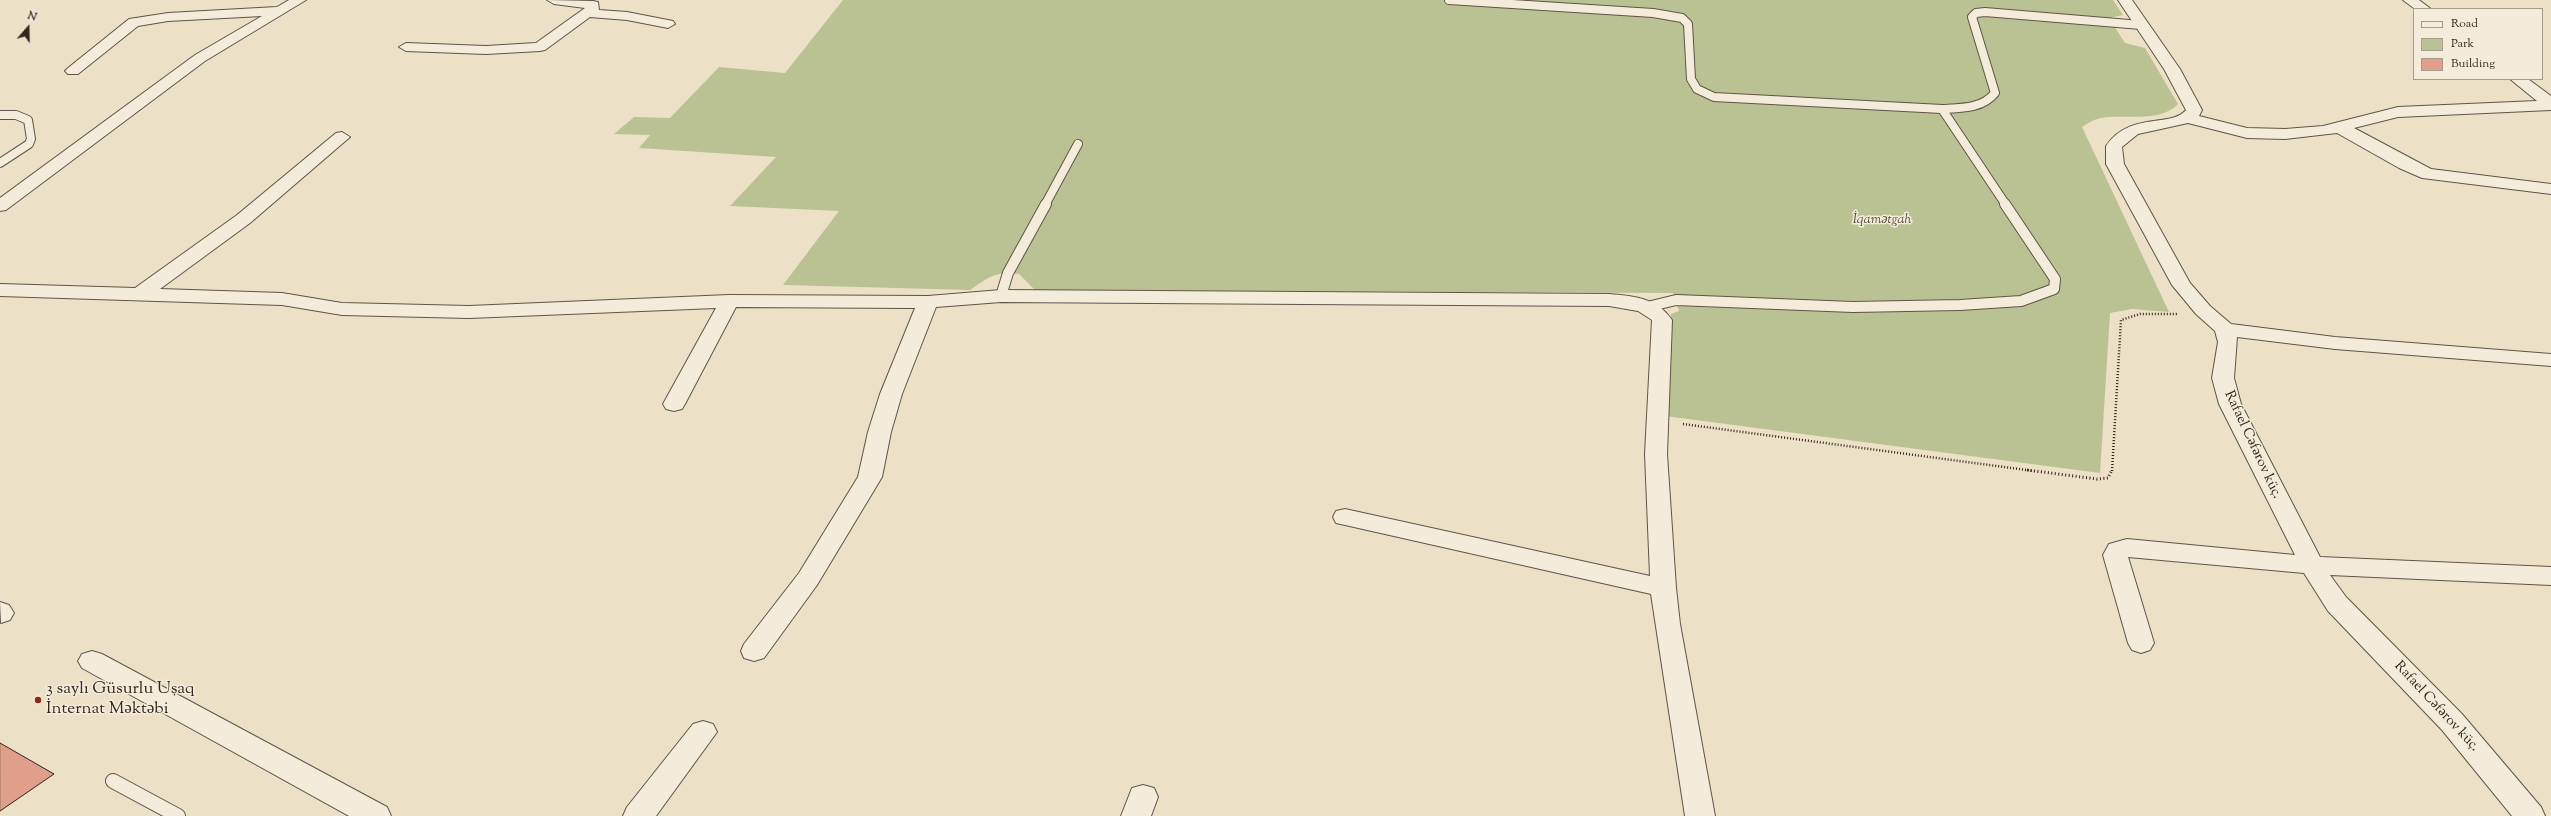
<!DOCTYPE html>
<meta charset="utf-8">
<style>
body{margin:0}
#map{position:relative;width:2551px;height:816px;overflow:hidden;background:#ece1c7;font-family:"Sorts Mill Goudy",serif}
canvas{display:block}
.legend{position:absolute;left:2413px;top:8px;width:130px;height:72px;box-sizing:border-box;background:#f3ecdb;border:1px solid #a69c8e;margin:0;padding:5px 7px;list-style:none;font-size:12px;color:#32251b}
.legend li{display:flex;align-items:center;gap:8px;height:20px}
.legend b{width:20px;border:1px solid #a69c8e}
.north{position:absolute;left:8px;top:8px;width:40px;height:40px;-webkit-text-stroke:3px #f3ecdb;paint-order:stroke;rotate:20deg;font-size:11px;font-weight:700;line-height:16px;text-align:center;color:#32251b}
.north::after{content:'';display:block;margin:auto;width:14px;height:18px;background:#32251b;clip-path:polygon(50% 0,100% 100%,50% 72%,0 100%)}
</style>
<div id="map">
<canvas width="2551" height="816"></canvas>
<ul class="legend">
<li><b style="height:5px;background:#f3ecdb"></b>Road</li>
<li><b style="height:11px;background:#bac293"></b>Park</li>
<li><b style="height:11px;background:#df9f8a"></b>Building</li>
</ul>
<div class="north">N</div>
</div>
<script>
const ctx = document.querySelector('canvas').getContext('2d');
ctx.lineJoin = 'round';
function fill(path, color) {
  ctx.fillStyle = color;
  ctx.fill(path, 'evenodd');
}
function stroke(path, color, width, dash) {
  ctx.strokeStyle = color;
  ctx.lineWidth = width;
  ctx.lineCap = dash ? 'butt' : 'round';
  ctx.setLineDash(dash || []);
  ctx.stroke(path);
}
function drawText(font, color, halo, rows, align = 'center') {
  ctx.font = font + ' "Sorts Mill Goudy",serif';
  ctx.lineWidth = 3;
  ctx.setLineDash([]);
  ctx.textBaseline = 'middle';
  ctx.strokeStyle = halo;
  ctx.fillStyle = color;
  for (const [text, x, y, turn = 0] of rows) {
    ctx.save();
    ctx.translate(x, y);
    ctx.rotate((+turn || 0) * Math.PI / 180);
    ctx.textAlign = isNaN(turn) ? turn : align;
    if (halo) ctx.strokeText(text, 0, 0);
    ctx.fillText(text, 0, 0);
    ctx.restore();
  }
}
const green = new Path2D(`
 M843,0h1270l10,15 -14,3 16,25 20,5 33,56c-17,19 -54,10 -77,14 -7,1 -14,6 -19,9l87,185 -37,-3 -22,4 -10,160 -435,-57 6,-102 8,-3 -6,-18 -638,-3 -16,-16c-26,-2 -28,2 -49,16l-187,-5 56,-74 -109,-5 46,-49 -137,-9 11,-13 -36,-1 20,-17 36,1 49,-51 66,6z`);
const building = new Path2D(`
 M0,743l54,31 -54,37z`);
const pathFar1 = new Path2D(`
 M1683,424l351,47
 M2112,471l9,-151 19,-6h38`);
const path = new Path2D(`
 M2027,470l70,9 11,-1 4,-8`);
const laneFar2 = new Path2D(`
 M1449,0l204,13 29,5 6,6 3,55 6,10 17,8 228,12
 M0,115h16l12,5 3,19 -2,5 -29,19
 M1045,205l33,-61
 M2006,205l-64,-96c19,-1 40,0 53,-16l-23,-76 4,-4 9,-1 156,13`);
const laneFar1 = new Path2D(`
 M1001,296l7,-23 38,-69
 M1647,307l29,-7 177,7 107,-2 61,-4 33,-12 1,-10 -50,-75`);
const lane = new Path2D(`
 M113,781l65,35`);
const street = new Path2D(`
 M289,0h17l-101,61 -199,149 -6,1v-13l195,-143 67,-39 -94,5 -30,5 -60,48h-10l-3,-3 3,-3 61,-49 39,-6 109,-6z
 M547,0l46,1 5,1 1,8 28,2 46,9 2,3 -7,4 -41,-8 -37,-3 -45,33 -5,1 -54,3 -80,-3 -7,-4 7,-4 80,3 50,-3 49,-35 -31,-4z
 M2118,0h14l48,69 22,41 -3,6 48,12 38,1 38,-3 75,-19 139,-6 -27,-22h18l23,17v14l-153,7 -44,11 77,41 120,15v10l-129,-16 -23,-10 -62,-35 -52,6 -38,-1 -59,-15 -50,11 -16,13 2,17 66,119 20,23 21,18 104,13 216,17v12l-216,-17 -98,-12 -3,41 7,26 79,153 231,10v18l-221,-10 16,22 116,117 79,93 4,9h-33l-70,-86 -114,-119 -24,-38 -176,-16 26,86 -4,7 -9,3 -9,-3 -4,-7 -25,-88 6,-11 18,-5 168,16 -76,-151 -7,-26 6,-36 -3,-11 -19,-17 -24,-29 -66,-121v-18c24,-35 65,-18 80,-36l-22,-41z
 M2403,0h16l12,9h-16z
 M342,132l8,5 -100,86 -90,66 122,4 60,10 127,3 260,-11 199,1 73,-6 608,4c25,2 48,4 63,26l-5,134 9,134 4,36 35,192h-30l-34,-222 -306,-69 -9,-2 -3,-6 3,-6 9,-2 305,67 -5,-122 7,-134 -14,-9 -29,-5 -608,-4 -65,5 -34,87 -11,38 -9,45 -65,108 -53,73 -10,3 -10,-3 -3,-7 3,-7 55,-71 59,-96 10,-45 12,-38 35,-86 -179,-1 -51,97 -3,5 -8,2 -8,-2 -3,-5 53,-96 -247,10 -127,-3 -60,-10 -282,-9v-12l135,4 102,-73 99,-82z
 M0,602l9,3 5,8 -4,7 -9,3z
 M92,651l10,3 285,153 4,9h-42l-267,-148 -4,-7 4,-7z
 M703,721l10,3 4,8 -61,84h-33l4,-9 66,-83z
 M1143,785l11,3 4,9 -7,19h-30l11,-28z`);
const markers = [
 [38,700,4,"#8f2418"]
];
const parkNames = [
 ["İqamətgah",1882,221]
];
const streetNames = [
 ["Rafael Cəfərov küç.",2252,445,65],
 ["Rafael Cəfərov küç.",2436,707,47]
];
const nearPoinames = [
 ["3 saylı Güsurlu Uşaq",46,690],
 ["İnternat Məktəbi",46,710]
];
fill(green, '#bac293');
fill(building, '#df9f8a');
stroke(building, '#32251b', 1);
stroke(laneFar2, '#605446', 10);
stroke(laneFar1, '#605446', 12);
stroke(lane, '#605446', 16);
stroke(street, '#605446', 2);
stroke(pathFar1, '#32251b', 2.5, [1, 2]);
stroke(path, '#32251b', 3, [1, 2.5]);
stroke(laneFar2, '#f3ecdb', 8);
stroke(laneFar1, '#f3ecdb', 10);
stroke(lane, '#f3ecdb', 14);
fill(street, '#f3ecdb');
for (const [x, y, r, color] of markers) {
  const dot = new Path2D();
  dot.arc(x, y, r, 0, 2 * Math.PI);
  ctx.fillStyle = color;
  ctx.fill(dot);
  stroke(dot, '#f3ecdb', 1.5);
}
drawText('italic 14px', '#544c39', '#f3ecdb', parkNames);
drawText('14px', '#32251b', '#f3ecdb', streetNames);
drawText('17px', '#32251b', '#f3ecdb', nearPoinames, 'left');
</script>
